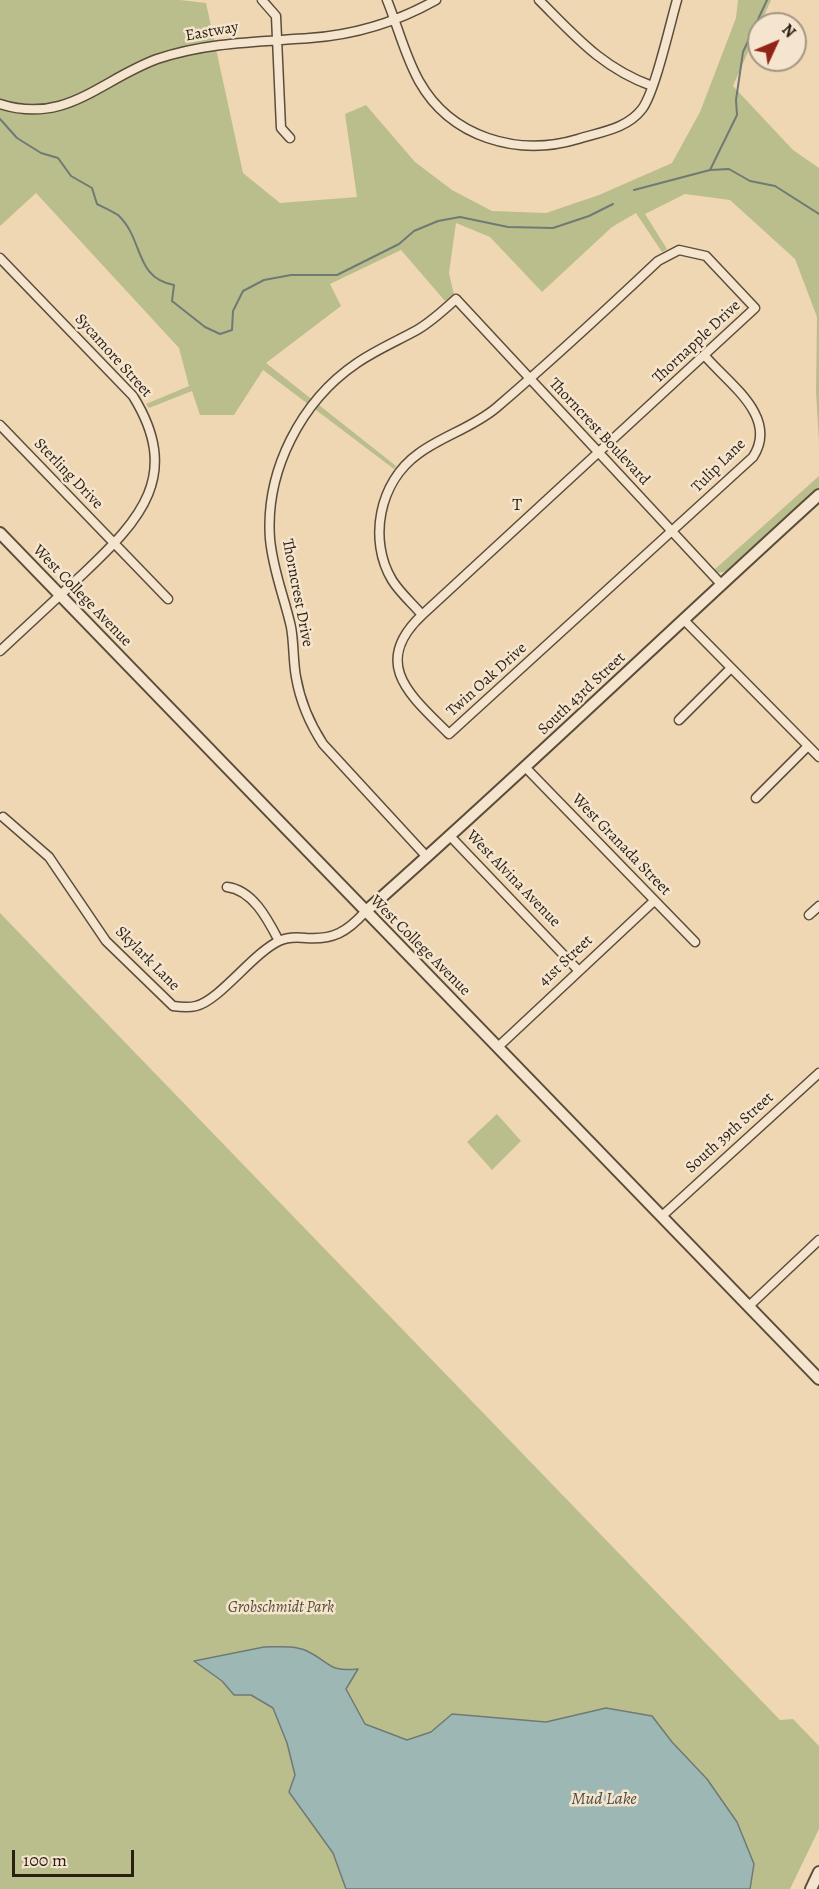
<!DOCTYPE html>
<style>
body{margin:0}
#map{position:relative;width:819px;height:1889px;overflow:hidden;background:#f0d7b3;font-family:Alegreya,serif}
canvas{display:block}
.north{position:absolute;left:747px;top:12px;width:60px;height:60px;box-sizing:border-box;background:#f5e5ce;border:2px solid #a39683;border-radius:50%;rotate:46deg;font-size:16px;font-weight:700;line-height:24px;text-align:center;color:#291f13}
.north::after{content:'';display:block;margin:auto;width:21px;height:27px;background:#8f2418;clip-path:polygon(50% 0,100% 100%,50% 72%,0 100%)}
.scale{position:absolute;left:12px;top:1850px;width:122px;height:27px;box-sizing:border-box;border:3px solid #291f13;border-top:0;padding-left:8px;font-size:18px;line-height:21px;white-space:nowrap;color:#291f13;-webkit-text-stroke:4px #f5e5ce;paint-order:stroke}
</style>
<div id="map">
<canvas width="819" height="1889"></canvas>
<div class="north">N</div>
<div class="scale">100 m</div>
</div>
<script>
const ctx = document.querySelector('canvas').getContext('2d');
ctx.lineJoin = 'round';
function fill(path, color) {
  ctx.fillStyle = color;
  ctx.fill(path, 'evenodd');
}
function stroke(path, color, width, dash) {
  ctx.strokeStyle = color;
  ctx.lineWidth = width;
  ctx.lineCap = dash ? 'butt' : 'round';
  ctx.setLineDash(dash || []);
  ctx.stroke(path);
}
function drawText(font, color, halo, rows, align = 'center') {
  ctx.font = font + ' Alegreya,serif';
  ctx.lineWidth = 5;
  ctx.setLineDash([]);
  ctx.textBaseline = 'middle';
  ctx.strokeStyle = halo;
  ctx.fillStyle = color;
  for (const [text, x, y, turn = 0] of rows) {
    ctx.save();
    ctx.translate(x, y);
    ctx.rotate((+turn || 0) * Math.PI / 180);
    ctx.textAlign = isNaN(turn) ? turn : align;
    if (halo) ctx.strokeText(text, 0, 0);
    ctx.fillText(text, 0, 0);
    ctx.restore();
  }
}
const green = new Path2D(`
 M0,0h180l26,3 37,170 37,30 77,-6 -12,-83 21,-9 49,57 37,28 40,21 54,2 53,-18 73,-32 28,-51 36,-94 2,-18h33l-38,86 60,64 26,18v274l-3,-50 1,-75 -22,-58 -65,-59 -45,-6 -40,20 22,35 -5,3 -26,-39 -24,14 -70,65 -52,-55 -34,-14 -7,50 5,22 -9,6 -44,-51 -71,34 11,22 -75,57 130,103 -2,3 -131,-99 -29,45h-34l-8,-24 -43,17 -3,-4 43,-18 -10,-38 -143,-155 -36,33z
 M819,476v12l-90,83 -12,2 -3,-3z
 M0,913l780,807 13,-1 26,27v83l-29,60h-790z
 M497,1114l24,27 -29,29 -25,-28z`);
const water = new Path2D(`
 M264,1647c14,0 30,-2 43,4 25,12 20,21 51,18l-12,20 19,35 42,16 24,-8 21,-18 94,8 60,-14 46,8 20,26 35,37 30,43 17,42 -4,25h-404l-13,-36 -44,-61 6,-17 -8,-32 -14,-35 -22,-13h-17l-12,-14 -28,-20z`);
const stream = new Path2D(`
 M0,119l17,19 24,15 17,5 13,18 21,12 5,16c6,3 15,7 21,11 26,24 16,63 56,70l-2,16 33,26 15,7 12,-4 1,-19 10,-20 21,-11 27,-5h46l62,-31 15,-13 24,-10 22,-4 48,10 45,1 36,-12 24,-12
 M710,170l27,-55 -1,-15 7,-48 24,-52
 M634,190l76,-20 19,-1 21,12 25,5 44,28`);
const minor = new Path2D(`
 M262,0l14,16 5,112 9,10
 M387,0c11,27 18,56 32,81 32,57 99,76 159,58 22,-7 49,-10 64,-30 13,-17 28,-85 35,-109
 M539,0c36,36 63,68 113,86
 M0,104c66,21 100,-24 157,-45 51,-17 100,-17 153,-21 44,-3 87,-16 126,-38
 M0,258l133,138c49,79 8,123 -49,177 -28,26 -56,52 -84,78
 M0,425l168,174
 M422,615c-9,-11 -22,-22 -30,-35 -24,-40 -13,-98 26,-126 24,-18 54,-26 78,-46 55,-47 109,-97 162,-147l21,-11 27,6 49,52 -333,307c-52,49 -11,81 27,119l304,-277c26,-40 -24,-73 -48,-101
 M683,619l136,138
 M679,720l52,-52
 M526,768l169,174
 M756,798l52,-52
 M3,817l46,40 57,84 67,65c7,1 15,2 23,0 24,-6 56,-52 83,-65 8,-4 18,-4 27,-3 27,2 41,-6 59,-26
 M450,836l128,134
 M427,857l-104,-113c-13,-20 -23,-44 -27,-67 -3,-16 -2,-34 -5,-50 -7,-31 -18,-56 -21,-88 -5,-68 31,-138 87,-176 19,-13 40,-22 60,-33 14,-8 27,-20 39,-31l265,285
 M227,887c26,3 41,33 52,54
 M809,915l10,-9
 M499,1046l155,-145
 M662,1216l157,-143
 M749,1306l70,-66`);
const tertiary = new Path2D(`
 M0,533l819,846
 M365,912c154,-136 302,-279 454,-417
 M811,1889l8,-17`);
const streetNames = [
 ["Eastway",212,32,-10],
 ["Thornapple Drive",697,342,-43],
 ["Sycamore Street",113,356,48],
 ["Thorncrest Boulevard",599,432,47],
 ["Tulip Lane",719,466,-45],
 ["Sterling Drive",68,474,46],
 ["Thorncrest Drive",297,593,79],
 ["West College Avenue",82,596,46],
 ["Twin Oak Drive",487,680,-42],
 ["South 43rd Street",582,694,-43],
 ["West Granada Street",621,845,46],
 ["West Alvina Avenue",513,879,46],
 ["West College Avenue",420,946,45],
 ["Skylark Lane",147,959,45],
 ["41st Street",566,961,-43],
 ["South 39th Street",730,1133,-42]
];
const parkNames = [
 ["Grobschmidt Park",281,1608]
];
const neighbourhoodNames = [
 ["T",518,506]
];
const waterNames = [
 ["Mud Lake",604,1800]
];
fill(green, '#babe8c');
fill(water, '#9db7b5');
stroke(water, '#6f7a74', 1.5);
stroke(stream, '#6f7a74', 2);
stroke(minor, '#5b4d3b', 11);
stroke(tertiary, '#5b4d3b', 14);
stroke(minor, '#f5e5ce', 8);
stroke(tertiary, '#f5e5ce', 10);
drawText('16px', '#291f13', '#f5e5ce', streetNames);
drawText('italic 16px', '#544f37', '#f5e5ce', parkNames);
ctx.letterSpacing = '1.5px';
drawText('18px', '#291f13', '#f5e5ce', neighbourhoodNames);
ctx.letterSpacing = '0px';
drawText('italic 18px', '#4c4d44', '#f5e5ce', waterNames);
</script>
